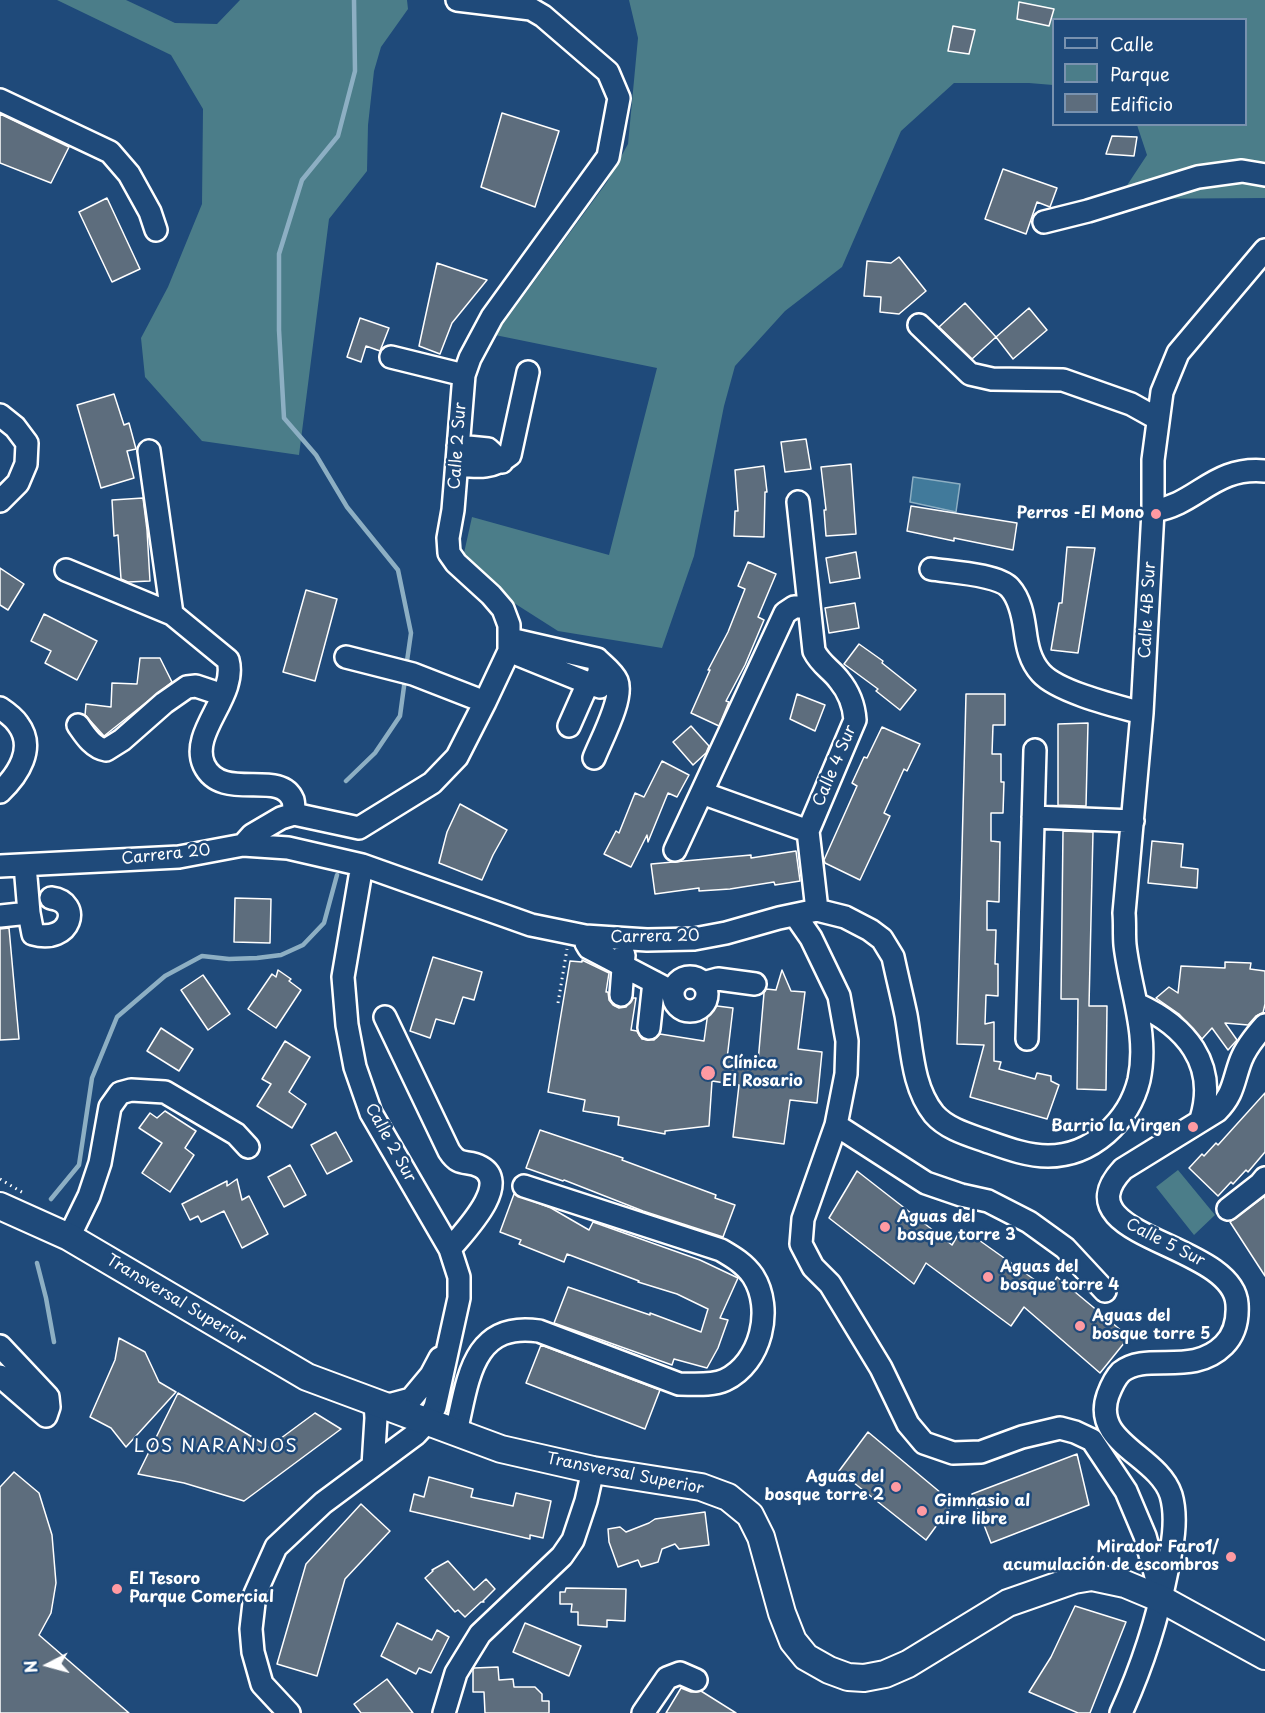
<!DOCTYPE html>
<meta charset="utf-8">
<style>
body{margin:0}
#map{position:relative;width:1265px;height:1713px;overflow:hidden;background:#1f4a7a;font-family:"Playpen Sans",sans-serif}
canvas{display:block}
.legend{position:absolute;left:1052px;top:18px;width:195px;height:108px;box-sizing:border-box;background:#1f4a7a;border:2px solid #7992af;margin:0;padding:8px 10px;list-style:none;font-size:18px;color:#fff}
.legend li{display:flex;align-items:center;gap:12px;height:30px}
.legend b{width:30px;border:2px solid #7992af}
.north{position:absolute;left:18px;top:1635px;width:60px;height:60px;-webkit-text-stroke:4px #1f4a7a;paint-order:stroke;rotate:264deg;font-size:16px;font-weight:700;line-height:24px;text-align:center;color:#fff}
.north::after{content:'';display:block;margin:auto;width:21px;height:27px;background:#fff;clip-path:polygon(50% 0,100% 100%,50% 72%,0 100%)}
</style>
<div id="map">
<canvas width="1265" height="1713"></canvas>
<ul class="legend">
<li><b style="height:8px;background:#1f4a7a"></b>Calle</li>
<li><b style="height:16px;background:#4b7d89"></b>Parque</li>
<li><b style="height:16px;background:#5d6d7d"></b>Edificio</li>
</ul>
<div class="north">N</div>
</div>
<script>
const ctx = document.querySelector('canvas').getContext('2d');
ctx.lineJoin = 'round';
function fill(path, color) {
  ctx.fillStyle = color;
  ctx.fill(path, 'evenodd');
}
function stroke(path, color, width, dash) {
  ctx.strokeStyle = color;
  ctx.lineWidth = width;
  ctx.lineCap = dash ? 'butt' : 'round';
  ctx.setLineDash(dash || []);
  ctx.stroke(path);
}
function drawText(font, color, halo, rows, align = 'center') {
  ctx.font = font + ' "Playpen Sans",sans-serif';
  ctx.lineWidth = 5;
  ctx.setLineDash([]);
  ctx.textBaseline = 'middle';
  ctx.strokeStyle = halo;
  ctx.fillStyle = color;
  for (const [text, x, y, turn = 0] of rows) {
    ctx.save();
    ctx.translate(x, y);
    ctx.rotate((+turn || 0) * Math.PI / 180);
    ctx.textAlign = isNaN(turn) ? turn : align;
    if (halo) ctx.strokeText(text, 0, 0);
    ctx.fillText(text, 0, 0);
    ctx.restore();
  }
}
const green = new Path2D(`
 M57,0h69l49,23 42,1 23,-24h167l1,9 -27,38 -7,24 -6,54 -1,46 -38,48 -30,236 -97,-14 -57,-64 -4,-39 27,-51 34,-83 1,-95 -32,-54z
 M629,0h636v198l-147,1 29,-44 -10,-30 109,-1v-104h-192l-1,65 -24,-2h-75l-53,48 -59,136 -57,44 -50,55 -11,40 -30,150 -32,92 -104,-17 -44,-28 -50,-50 8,-36 137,38 48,-187 -162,-33 112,-153 21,-38 10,-106z
 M1178,1170l37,45 -21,20 -38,-48z`);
const water = new Path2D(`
 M913,477l47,7 -4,28 -46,-10z`);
const stream = new Path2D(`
 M354,0l1,71 -17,65 -36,44 -23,74v76l5,88 32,37 31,52 51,63 13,63 -5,35
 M346,781l29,-28 25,-37 5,-37
 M51,1199l28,-34 13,-87 25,-61 48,-41 37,-20 27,3 28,-1 24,-3 22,-10 21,-22 13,-48
 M37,1263l9,35 8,44`);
const building = new Path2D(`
 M1019,2l35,7 -5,17 -32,-7z
 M953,26l22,4 -6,24 -21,-3z
 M502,113l57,18 -24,76 -54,-20z
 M0,114l69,33 -18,36 -51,-20z
 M1112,136l25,1 -3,19 -28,-2z
 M1003,169l54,19 -7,19 -13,-5 -11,32 -41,-15z
 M107,198l33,71 -28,13 -33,-70z
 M899,257l27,34 -27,23 -19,-2 1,-15 -17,-1 3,-35 24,2z
 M437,263l50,17 -35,43 -12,31 -21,-8z
 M965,303l31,34 -24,22 -33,-32z
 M1029,308l18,22 -34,29 -17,-22z
 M360,318l29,10 -9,23 -14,-5 -5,16 -14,-5z
 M114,394l10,31 5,-2 7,26 -9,2 7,27 -33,10 -24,-83z
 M806,439l5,30 -26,3 -4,-30z
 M851,464l5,70 -30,2 -2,-26h2l-5,-43z
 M764,466l3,26h-2l-1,45 -30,-1 1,-25h3l-3,-41z
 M143,498l4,32 3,51 -22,1 -7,-3 -3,-44 -4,1 -2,-36z
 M911,506l106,17 -4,27 -59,-12v3l-47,-10z
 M1067,547l28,1 -17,105 -27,-3 8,-47h3z
 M856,552l4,26 -30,5 -4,-25z
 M748,562l28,12 -18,43 6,3 -19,45 -19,36 3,1 -10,24 -28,-13 19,-43h-2l20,-38 17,-43 -7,-3z
 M0,568l24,16 -16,26 -8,-5z
 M306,590l31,9 -22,82 -32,-9z
 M855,603l4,25 -30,5 -4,-25z
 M44,614l53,27 -20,39 -32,-17 6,-12 -20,-10z
 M859,644l24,17 -1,2 34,27 -16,20 -24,-19 2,-2 -34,-25z
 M140,658h20l12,24 -68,54 -19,-21 1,-11 25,3 1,-24 25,1z
 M797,694l28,11 -10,26 -25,-12z
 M966,694h39v31h-12l-1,29h9v28h3l-1,31h-12v28l9,1 -1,60 -12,-1v29h9l-1,34h3v32l-12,-1 -1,29 9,-2v39l7,1 -2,7 36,10 2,-6 14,3v5l8,4 -12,34 -77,-22 14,-52 -27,-1z
 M1088,723l-2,83 -28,-1v-81z
 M691,726l18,20 -3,7 -13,12 -20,-23z
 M882,727l38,17 -13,27 -3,-2 -20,44 6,3 -30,64 -35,-17 -1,-3 33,-74 -5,-3 12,-26 3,1z
 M662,761l27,14 -12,22 -9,-4 -20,49 -1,-7 -16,32 -27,-13 12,-23 3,2 16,-40 9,4z
 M460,804l47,26 -14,25 -11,25 -43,-17 8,-31z
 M1063,831l30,1 -4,174h18l-1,84 -29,-1 1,-90h-17z
 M1152,841l31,3 -2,23 17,2 -1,19 -49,-5z
 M796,851l4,30 -25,4 -1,-3 -44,7 -31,2v-3l-44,6 -4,-30 100,-9v3z
 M235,898l36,1 -1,44 -36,-1z
 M9,928l10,111 -19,1v-111z
 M433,957l49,15 -8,28 -11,-3 -9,27 -18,-5 -6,19 -20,-7z
 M582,960l27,13 -3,19h2l1,8 4,5 6,3 7,-1 7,-9h3l-5,32 6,1 5,8 12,1 6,-6 44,7 5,-36 24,3 -6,51 31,3 6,-69 2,-4 10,1 6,-20 9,21 14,1 -7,57 24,3 -5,51 -27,-3 -6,44 -51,-7 6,-52 -27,-4 -3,45 -44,5v3l-47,-9 1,-8 -36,-6 2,-11 -37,-8 22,-131 12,1z
 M1225,962l26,1 -1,6 15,2v33l-2,9 -7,3 -8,9 -23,-2 12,17 -9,10 -16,-22 -10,11 -23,-25 -23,-16 13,-11 9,6 3,-27 44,2z
 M278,970l13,9 -2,2 12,9 -25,38 -28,-19 24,-35 4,3z
 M203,975l27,39 -22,16 -27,-40z
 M161,1028l32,21 -14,22 -32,-20z
 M285,1041l25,16 -21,35 17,12 -14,24 -35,-22 14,-22 -9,-5z
 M1265,1093v59l-17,20 -2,-2 -13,14 -2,-2 -13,14 -29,-28 13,-14 2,2 12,-13 2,2z
 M165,1111l31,20 -11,17 9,7 -24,37 -28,-19 20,-30 -23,-15 11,-15 7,5z
 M540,1130l83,28 -1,2 94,35 -1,3 20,7 -12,32 -80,-26 -79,-31 -1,1 -37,-13z
 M336,1132l16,29 -25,13 -16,-29z
 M290,1165l16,30 -22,12 -16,-30z
 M857,1171l95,74 10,-17 87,62 8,-13 72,60 -29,36 -76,-66 -13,19 -85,-63 -12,21 -85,-66z
 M237,1179l5,21 7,-4 19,38 -26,14 -18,-37 -23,11 -3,-6 -8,4 -8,-16 45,-23v5z
 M514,1194l37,14 38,22 4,-8 107,38 38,18 -18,40 8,2 -10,28 -11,20 -33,-9 -2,6 -118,-42 14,-36 82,28v-2l51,19 7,-23 -31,-15 -39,-12 1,-1 -72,-27 -3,8 -45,-18 2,-4 -21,-8z
 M1265,1196v80l-35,-54z
 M119,1338l26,14 14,30 17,10 -50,55 -15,-19 -21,-11 25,-57z
 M541,1345l119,45 -15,39 -119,-46z
 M178,1393l91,54 46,-34 26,16 -97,72 -60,-18 -46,-9z
 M868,1432l85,71 -27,37 -87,-69z
 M1077,1454l12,51 -98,38 -19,-49z
 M14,1472l25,21 13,42 4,48 -5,30 -12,22 90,78h-129v-226z
 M429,1477l44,12 -2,8 42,9 3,-13 35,8 -8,37 -13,-3v4l-120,-28 4,-17 10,3z
 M361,1504l29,27 -45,48 -28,97 -40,-12 29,-100z
 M705,1512l4,33 -30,4 -4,-5 -13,5 -4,13 -17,5 -3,-7 -20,7 -9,-25 -1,-13 12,-2 6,5 23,-9 6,-4z
 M448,1561l26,29 12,-11 9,10 -12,12 1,1h-3l-16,15 -7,-7 -3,2 -30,-34 8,-7 -1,-1z
 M566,1588l60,1 -1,32 -18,-1v7l-29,-2v-13h-7l1,-8h-12v-12h5z
 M1075,1606l51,16 -36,91h-12l-49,-21 22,-35z
 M397,1623l35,17 5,-10 12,7 -18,36 -12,-5 -3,6 -35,-18z
 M525,1623l56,23 -12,30 -56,-24z
 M498,1667l1,13 14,-1 1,8h21l7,7v7h7v12h-64l-1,-21h-11v-22l1,-2z
 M387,1679l26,34h-52l-7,-9z
 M681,1688l10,4 10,-1 35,22h-70z`);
const path = new Path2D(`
 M558,1003l9,-54
 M0,1179l25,15`);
const minor = new Path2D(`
 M0,100l110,52 19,22 21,38 6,18
 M1044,222l44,-11 110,-34 44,-6 23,4
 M919,325l51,49 22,5 71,1 68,24 27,15
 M391,357l73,18
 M0,415l15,12 12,16 -1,21 -8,19 -18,18
 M458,446l30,3 14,13
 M149,451l23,163 56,46c10,36 -39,72 -24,105 18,38 76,3 89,35 1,4 1,10 1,14
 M457,465c21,2 36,4 53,-10l18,-83
 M798,502l16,149c7,14 17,18 25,29 10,12 15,25 16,40l-47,111 9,79
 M1153,511c45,-7 60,-45 112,-40
 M931,569c18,3 67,5 79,19 10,11 13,28 15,42 2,16 5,31 16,43 17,19 75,33 101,40
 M66,570l106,44
 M509,651l79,32c12,-4 13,-13 9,-24l-87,-20
 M346,657l67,17 72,28
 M0,708c6,4 14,10 18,16 18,24 0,51 -18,68
 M78,725c7,10 15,23 28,25l16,-10 42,-37 23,-16 9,-1 27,9
 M569,726l19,-43 12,4
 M594,758c7,-18 30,-60 23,-77 -4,-9 -13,-15 -20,-22
 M702,793l106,38
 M1033,817l100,4
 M243,845l9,-10 29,-17 13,-4 65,14 73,-45 25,-26 28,-55 24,-51v-26l-6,-16 -12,-14 -35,-32 -7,-10 -1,-15 5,-28 11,-135 6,-17 22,-41 116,-160 11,-59 -11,-26 -65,-56 -12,-7 -74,-9
 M675,850l110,-237 9,-6h14
 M0,866l179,-9 64,-12 45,3 74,17 169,60 54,11 62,4 47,-1 32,-6 53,-15 38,-8 28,7 25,13 12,9 11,18c4,19 9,39 13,58 6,33 6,72 28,99 13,15 35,21 52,27 20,7 41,15 62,15 44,0 81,-35 91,-76 10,-46 -9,-90 -14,-135 -1,-11 0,-21 -1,-32l18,-200 11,-202v-51l9,-68 16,-39 87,-103
 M29,913l4,21c38,11 50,-32 18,-36
 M795,915l16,23 28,58 8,45 -1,33 -10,51 -33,94 -2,25 12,23 17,17 51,84 27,56 16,19 29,10 28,-1 41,-15 38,-9 15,4 17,8 34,51 19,45 16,59
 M0,916l29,-3 -4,-48
 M585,936l1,7 3,5 84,44
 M673 994a17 17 0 1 1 34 0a17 17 0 1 1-34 0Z
 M703,983l15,-4 37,5
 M621,995l3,-40
 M1137,1004c49,22 81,60 64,115
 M385,1017l64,134c11,17 18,8 32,16 31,17 -18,66 -31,82
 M649,1028l5,-46
 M1027,1039l8,-289
 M836,1125l90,58 35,12 27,6 41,21 36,26 40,43
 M1228,1209l32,-25 5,-6
 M69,1237l20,-41 11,-33 10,-56 10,-14 11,-3 34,2 71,42 12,13
 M0,1346l48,51 1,10 -3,9 -46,-40
 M385,1406l26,-7 20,-24 9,-17
 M456,1432c12,-50 15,-111 83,-101l140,53c15,0 33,2 46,-4 36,-17 49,-71 28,-104 -8,-12 -20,-19 -32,-26l-197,-64
 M373,1466l3,-48 -1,-16
 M289,1713l-27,-29 -9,-32 -2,-23 4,-35 21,-47 47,-44 93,-69 11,-12 8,-15 24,-109v-21l-9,-28 -79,-136 -16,-46 -8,-42 -4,-48 19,-112
 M444,1713l12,-40 24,-39 82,-78 11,-16 13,-39 7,-31
 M643,1713l24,-35 13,-5 16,7
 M1121,1713c21,-46 36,-92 46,-142 5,-23 11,-52 4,-76 -13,-40 -80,-52 -63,-100 3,-8 7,-17 13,-23 26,-21 71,5 103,-27 11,-11 14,-26 13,-41 -4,-62 -179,-66 -114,-135l94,-58c17,-17 16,-30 24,-51 5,-13 15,-25 24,-35`);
const major = new Path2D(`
 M0,1206l69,31 238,140 194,72 92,21 108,17 27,10 22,18 11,22 21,76 11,28 13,16 23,13 19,7 16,1 21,-4 23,-10 100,-61 66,-23 18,-3 33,7 36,15 104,57`);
const markers = [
 [1156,514,6,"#ff9aa2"],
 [708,1073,8,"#ff9aa2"],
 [1193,1127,6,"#ff9aa2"],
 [885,1227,6,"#ff9aa2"],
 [988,1277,6,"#ff9aa2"],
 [1080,1326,6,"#ff9aa2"],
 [896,1487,6,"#ff9aa2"],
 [922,1511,6,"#ff9aa2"],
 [1231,1557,6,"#ff9aa2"],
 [117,1589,6,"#ff9aa2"]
];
const streetNames = [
 ["Calle 2 Sur",458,446,-86],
 ["Calle 4B Sur",1148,610,-87],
 ["Calle 4 Sur",835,766,-67],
 ["Carrera 20",166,855,-6],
 ["Carrera 20",655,937,-1],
 ["Calle 2 Sur",390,1143,61],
 ["Calle 5 Sur",1165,1243,27],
 ["Transversal Superior",176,1300,31],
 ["Transversal Superior",625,1474,11]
];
const poiNames = [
 ["Perros -El Mono",1144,514,"right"],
 ["Clínica",722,1064],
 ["El Rosario",722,1082],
 ["Barrio la Virgen",1181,1127,"right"],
 ["Aguas del",897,1218],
 ["bosque torre 3",897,1236],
 ["Aguas del",1000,1268],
 ["bosque torre 4",1000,1286],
 ["Aguas del",1092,1317],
 ["bosque torre 5",1092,1335],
 ["Aguas del",884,1478,"right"],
 ["bosque torre 2",884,1496,"right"],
 ["Gimnasio al",934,1502],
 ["aire libre",934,1520],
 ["Mirador Faro1/",1219,1548,"right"],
 ["acumulación de escombros",1219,1566,"right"],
 ["El Tesoro",129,1580],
 ["Parque Comercial",129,1598]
];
const neighbourhoodNames = [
 ["LOS NARANJOS",216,1447]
];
fill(green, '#4b7d89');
fill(water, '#417a9b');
stroke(water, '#8dafc3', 1.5);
stroke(stream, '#8dafc3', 4.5);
fill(building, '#5d6d7d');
stroke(building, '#fff', 1.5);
stroke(minor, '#fff', 26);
stroke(major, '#fff', 30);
stroke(path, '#fff', 3, [1.5, 4.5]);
stroke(minor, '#1f4a7a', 21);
stroke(major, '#1f4a7a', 26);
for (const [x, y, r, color] of markers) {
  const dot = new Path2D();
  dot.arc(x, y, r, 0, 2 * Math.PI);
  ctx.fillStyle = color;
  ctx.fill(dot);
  stroke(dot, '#1f4a7a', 2);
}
drawText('16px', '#fff', '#1f4a7a', streetNames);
drawText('bold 16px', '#fff', '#1f4a7a', poiNames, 'left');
ctx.letterSpacing = '1.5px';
drawText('18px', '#fff', '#1f4a7a', neighbourhoodNames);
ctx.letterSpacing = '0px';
</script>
